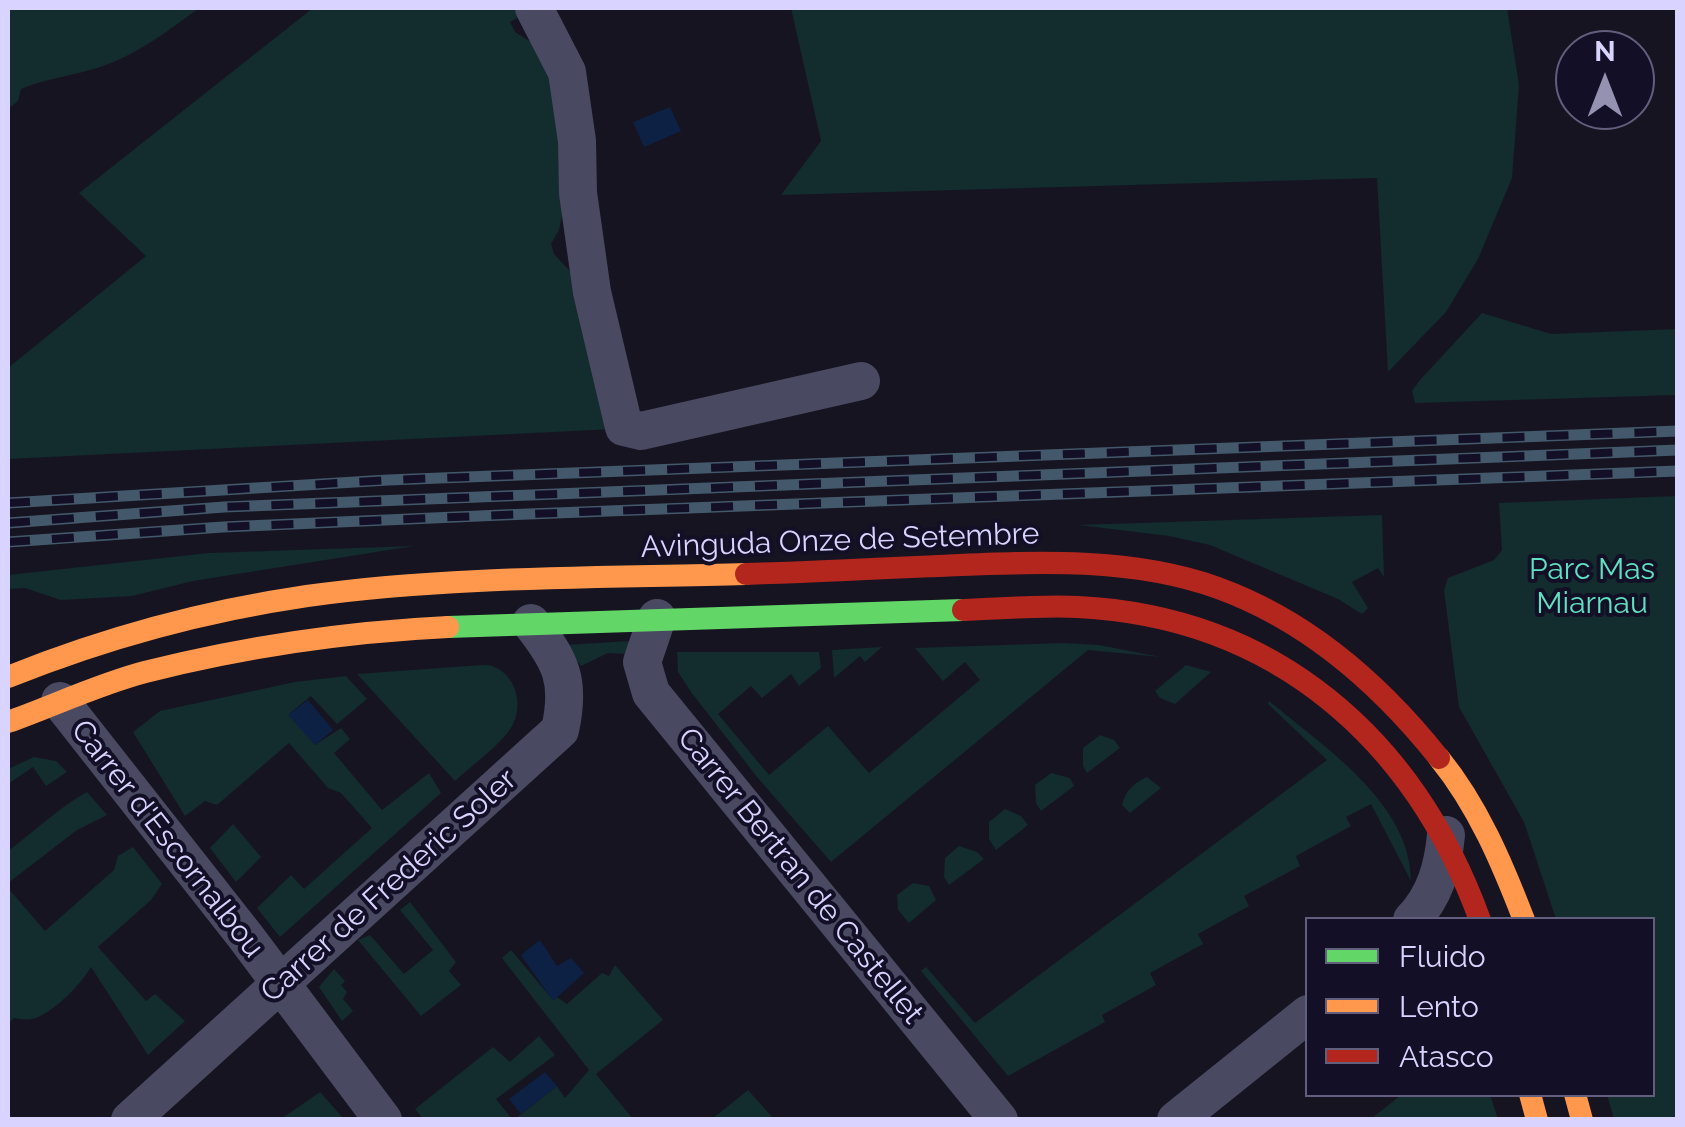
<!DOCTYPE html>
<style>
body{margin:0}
#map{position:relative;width:1685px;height:1127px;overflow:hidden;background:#161421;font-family:Raleway,sans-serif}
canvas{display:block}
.frame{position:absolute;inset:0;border:10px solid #d9d4ff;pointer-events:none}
.legend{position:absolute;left:1305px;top:917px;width:350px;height:180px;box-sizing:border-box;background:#130f26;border:2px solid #625e7d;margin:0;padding:12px 18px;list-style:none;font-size:30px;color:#d9d4ff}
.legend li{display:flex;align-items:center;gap:20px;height:50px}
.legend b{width:50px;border:2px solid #625e7d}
.north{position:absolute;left:1555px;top:30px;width:100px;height:100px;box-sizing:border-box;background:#130f26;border:2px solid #625e7d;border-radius:50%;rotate:0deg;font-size:28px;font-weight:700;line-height:40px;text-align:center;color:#d9d4ff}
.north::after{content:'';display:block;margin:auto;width:35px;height:45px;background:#9591b1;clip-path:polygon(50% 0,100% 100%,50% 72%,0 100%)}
</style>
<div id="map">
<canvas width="1685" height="1127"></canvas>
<div class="frame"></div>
<ul class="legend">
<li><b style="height:12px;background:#63d668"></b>Fluido</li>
<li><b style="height:12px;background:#ff974d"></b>Lento</li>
<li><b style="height:12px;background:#b3261e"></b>Atasco</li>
</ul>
<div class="north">N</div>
</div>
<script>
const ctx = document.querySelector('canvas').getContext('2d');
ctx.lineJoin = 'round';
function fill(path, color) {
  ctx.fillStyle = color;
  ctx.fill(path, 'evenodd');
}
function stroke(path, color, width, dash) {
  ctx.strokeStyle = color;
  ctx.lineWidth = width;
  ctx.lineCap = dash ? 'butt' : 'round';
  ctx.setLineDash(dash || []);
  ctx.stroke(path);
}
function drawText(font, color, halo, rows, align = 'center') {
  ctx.font = font + ' Raleway,sans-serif';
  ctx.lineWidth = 8;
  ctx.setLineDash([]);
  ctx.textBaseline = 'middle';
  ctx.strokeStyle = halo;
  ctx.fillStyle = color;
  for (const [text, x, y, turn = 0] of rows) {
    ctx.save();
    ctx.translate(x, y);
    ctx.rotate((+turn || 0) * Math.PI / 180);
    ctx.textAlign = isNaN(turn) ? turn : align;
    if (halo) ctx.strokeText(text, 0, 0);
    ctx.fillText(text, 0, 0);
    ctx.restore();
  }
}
const green = new Path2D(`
 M8,8h191c-34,25 -67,51 -109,62 -25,7 -45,9 -69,19l-3,12 -10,8z
 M313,8h221l-24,14 5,10 16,10 17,28 19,121 -8,39 -8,14 3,10 26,28 34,147 -606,30v-91l138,-112 -67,-63z
 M791,8h716l12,77 -7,93 -34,81 -32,53 -58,60 -11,-194 -596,17 40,-54z
 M1482,313l69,21 126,-5v66l-262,8 -3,-12 8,-11z
 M1677,496v623h-63l-7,-24 45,-1v-174l-96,-1 -32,-97 -65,-115 -15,-117 4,-12 46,-18 8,-10 -3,-47z
 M1382,515l2,62 -6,-9 -26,14 16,26 -6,6 -24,-15 -128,-54 -41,-9 -90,-11z
 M414,546l-221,35 -61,15 -71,4 -36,-12 -17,1v-14l201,-22z
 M631,641l-2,13 -21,-1 -27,13 -17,-21z
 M1063,643l36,2 62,12 -73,-7 -257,212 -74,-85 -66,-85 -13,-20 -1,-20h142l2,16 -22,18 -8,-12 -29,24 -11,-12 -33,28 51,61 59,-49 41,47 111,-93 -15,-18 -22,19 -28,-33z
 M882,647l-17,15 -5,-6 -26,22 -2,-28z
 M1186,665l25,7 -36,32 -15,-6 -5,-7z
 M468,666c7,0 17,-2 24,0 24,8 32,39 20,60 -9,17 -42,41 -57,55l-98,-107z
 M346,676l21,23 -30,25 -26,-28 -22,18 26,31 26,-17 9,11 -16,14 48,57 47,-37 12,20 -161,144 -23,-29 34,-33 13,14 68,-61 -31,-35 -13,-5 -39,-45 -72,62 -12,-4 -20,15 -52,-84 27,-21 135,-29z
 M1269,701c54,45 142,102 142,180l-40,-77 -25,13 5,9 -55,30 4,10 -56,30 5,10 -51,28 5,10 -53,29 6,12 -54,30 3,7 -97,54 -87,-105 5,-4 49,56 352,-263 -59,-56z
 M1100,735l14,5 6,8 -33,25 -4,-7v-18z
 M34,757l22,4 11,11 -21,14 -13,-19 -25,17v-15z
 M1051,773l19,5 4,8 -33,25 -5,-8 -1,-18z
 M1147,777l14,11 -31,25 -8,-8c3,-14 12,-22 25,-28z
 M87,792l20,23 -30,15 -69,53v-32c27,-20 49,-42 79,-59z
 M1005,809l16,7 7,9 -32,25 -7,-11v-17z
 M233,824l28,33 -25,25 -26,-34z
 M959,846l18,6 7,7 -35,26 -5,-8 1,-19z
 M133,847l29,37 -11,16 -53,47 48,54 9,-7 30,27 -37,34 -57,-88c-10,17 -34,42 -53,50 -8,4 -15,2 -24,1l-6,6v-136l37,43 69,-61 4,-14z
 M913,883l16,3 7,14 -27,23 -11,-13 -1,-15z
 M410,902l46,60 -7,9 12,14 -40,31 -63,-76 12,-5 34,39 29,-24 -33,-40z
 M511,950l42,50 4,-3 10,7 35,-31 7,3 6,-11 48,55 -67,54 37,45h-118l42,-33 8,12 24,-28 -87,-112z
 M334,969l11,12 -4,4 6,7 -4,7 10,12 -11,10 -23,-34z
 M539,1036l16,19 -59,44 16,20h-89l-8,-10 78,-62 17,15z
 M748,1090l26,29h-62z
 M320,1092l24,27h-63z
 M1401,1095h89l8,24h-127z`);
const water = new Path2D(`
 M670,107l11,24 -37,16 -11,-25z
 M308,700l25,30 -18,15 -27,-30z
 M540,940l17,26 14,-8 13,15 -31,28 -32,-46z
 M545,1072l12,14 -36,28 -12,-15z`);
const street = new Path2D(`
 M534,8l33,64 10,69 1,52 14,99 32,135 17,4 220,-50
 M657,618l-15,44 9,31 348,427
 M60,701l185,235 138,184
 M1412,920c23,-24 31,-53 34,-85
 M130,1120l430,-390c11,-49 1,-69 -29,-107
 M1176,1120l132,-106`);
const fast = new Path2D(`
 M448,627l515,-17`);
const slow = new Path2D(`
 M8,677c97,-39 196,-66 299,-81 142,-20 296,-18 439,-22
 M8,722c45,-16 91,-38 137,-50 99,-25 200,-40 303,-45
 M1439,758c39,48 63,105 85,162
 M1530,1094l7,26
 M1575,1094l7,26`);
const jam = new Path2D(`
 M746,574c64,-2 127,-5 191,-8 92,-4 193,-10 281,22 91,33 162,96 221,170
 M963,610c38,-1 77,-5 115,-3 198,10 336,132 402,313`);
const rail = new Path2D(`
 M8,503l380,-23 1290,-49
 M8,523l216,-16 1454,-57
 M8,542l215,-15 279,-12 1176,-44`);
const streetNames = [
 ["Avinguda Onze de Setembre",840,541,-2],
 ["Carrer d'Escornalbou",167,839,52],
 ["Carrer Bertran de Castellet",800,876,51],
 ["Carrer de Frederic Soler",389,886,-42]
];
const parkNames = [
 ["Parc Mas",1592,570],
 ["Miarnau",1592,604]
];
fill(green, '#132c2d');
fill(water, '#0d2144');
stroke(street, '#4a4962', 38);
stroke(fast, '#63d668', 22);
stroke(slow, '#ff974d', 22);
stroke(jam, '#b3261e', 22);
stroke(rail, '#43596b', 11);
stroke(rail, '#130f26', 8, [22]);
drawText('30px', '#d9d4ff', '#130f26', streetNames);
drawText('30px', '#5fe0c0', '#130f26', parkNames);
</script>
